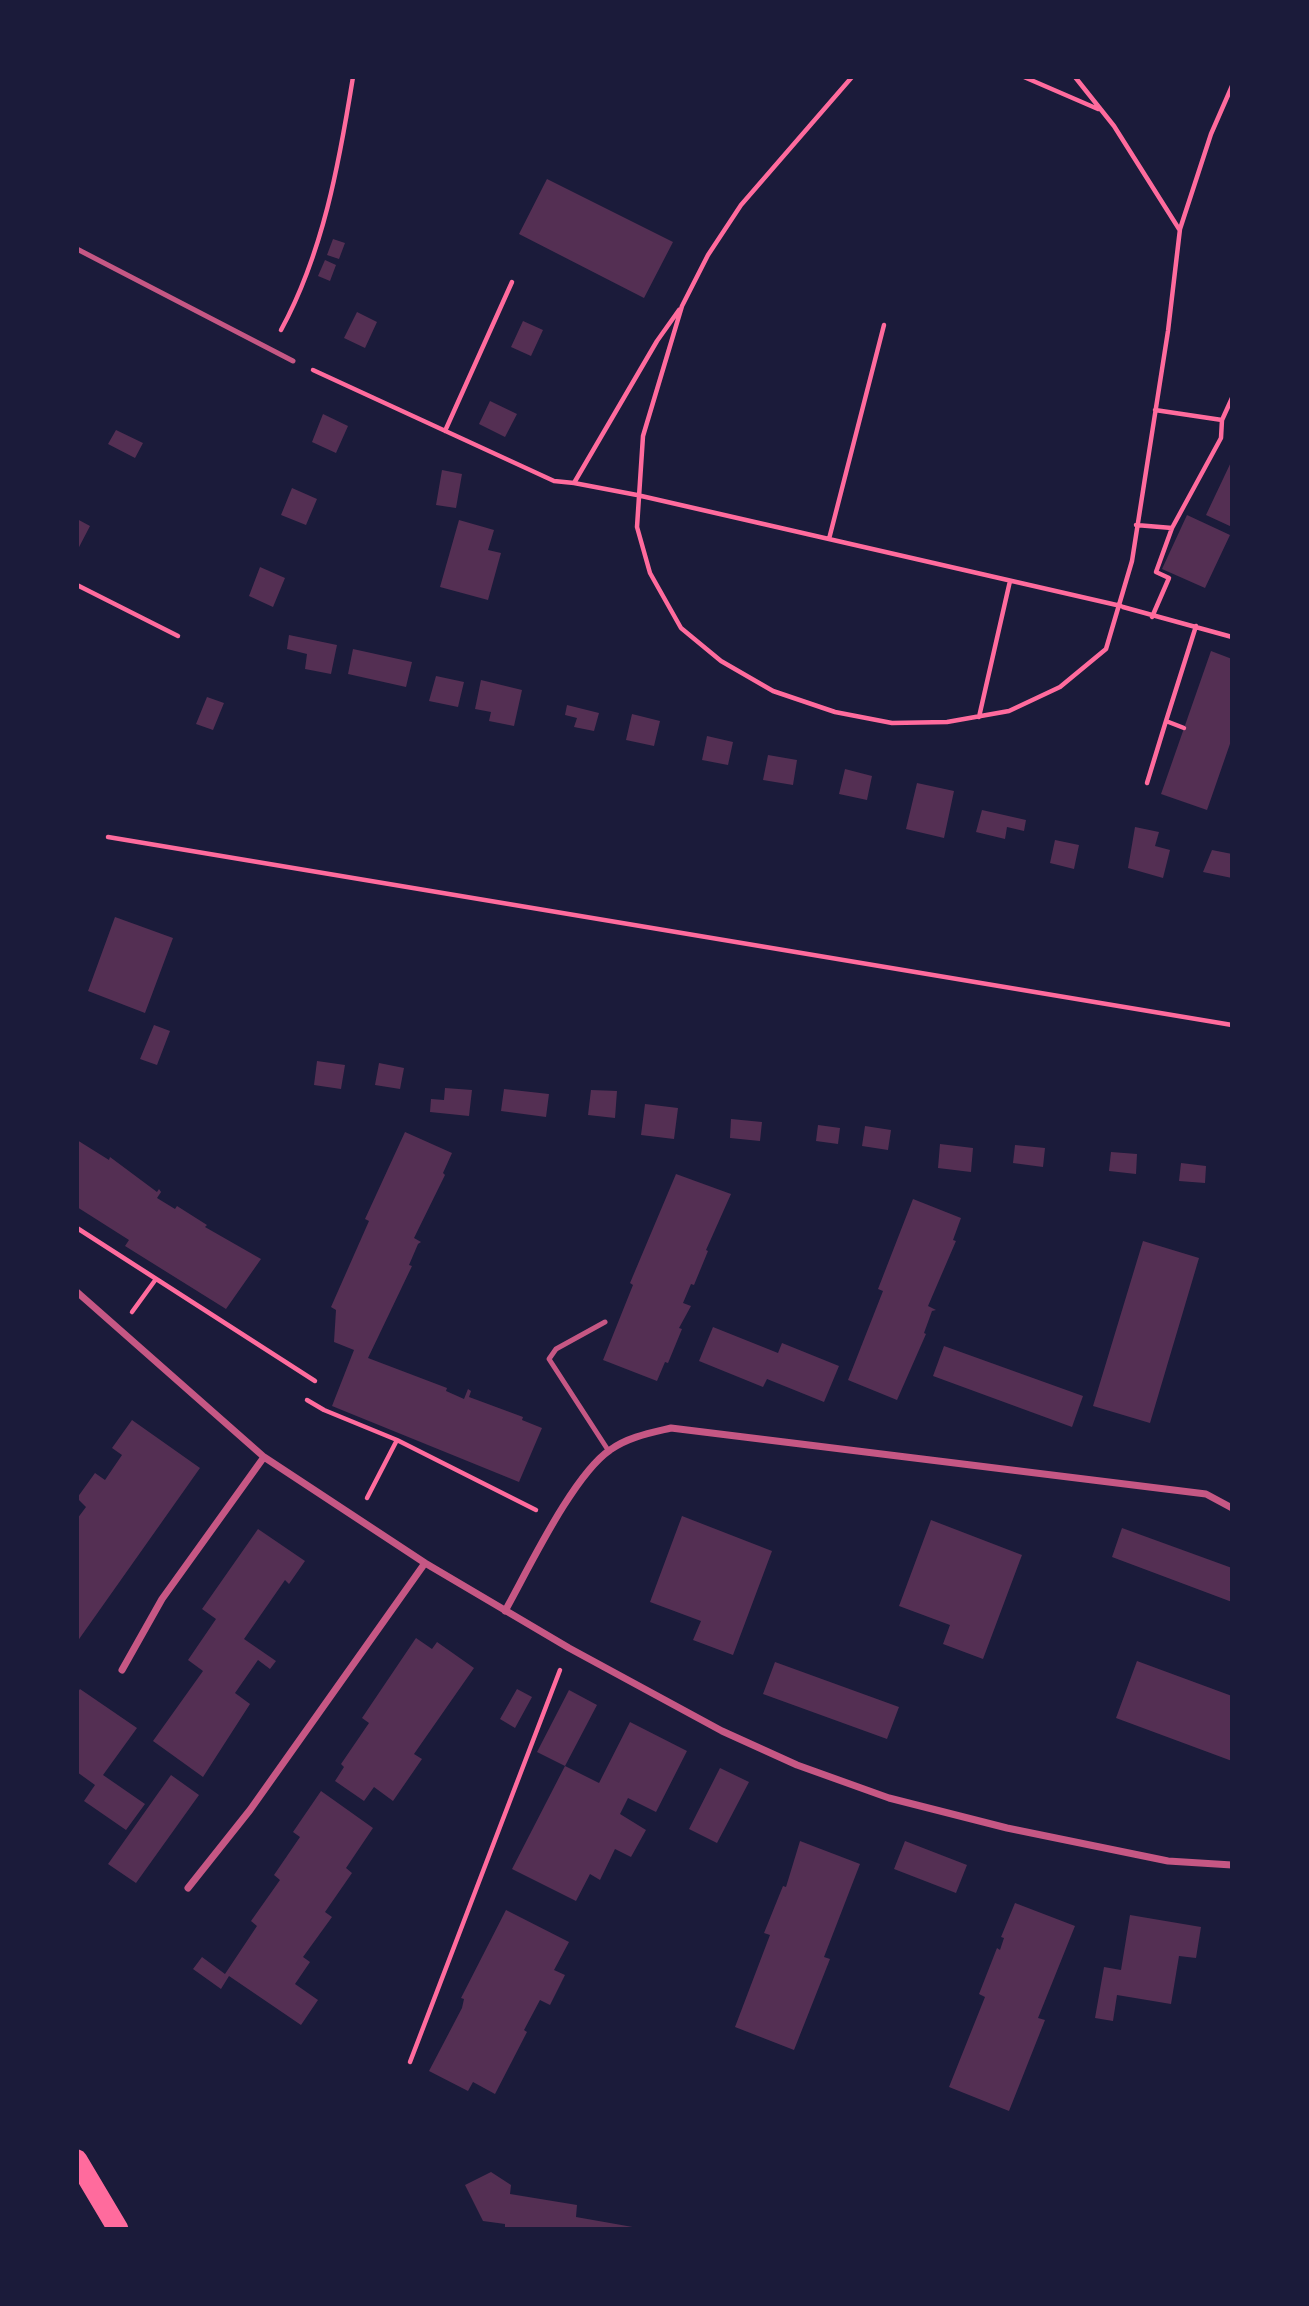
<!DOCTYPE html>
<style>
body{margin:0}
#map{position:relative;width:1309px;height:2306px;overflow:hidden;background:#1b1b3a;font-family:Roboto,sans-serif}
canvas{display:block}
.frame{position:absolute;inset:0;border:79px solid #1b1b3a;pointer-events:none}
</style>
<div id="map">
<canvas width="1309" height="2306"></canvas>
<div class="frame"></div>
</div>
<script>
const ctx = document.querySelector('canvas').getContext('2d');
ctx.lineJoin = 'round';
function fill(path, color) {
  ctx.fillStyle = color;
  ctx.fill(path, 'evenodd');
}
function stroke(path, color, width, dash) {
  ctx.strokeStyle = color;
  ctx.lineWidth = width;
  ctx.lineCap = dash ? 'butt' : 'round';
  ctx.setLineDash(dash || []);
  ctx.stroke(path);
}
const building = new Path2D(`
 M547,179l126,63 -29,56 -125,-64z
 M333,239l12,4 -6,16 -12,-4z
 M325,260l11,5 -6,16 -12,-5z
 M357,312l20,10 -12,26 -21,-10z
 M523,321l20,9 -12,26 -20,-9z
 M490,401l27,13 -12,23 -26,-13z
 M323,414l25,12 -12,27 -24,-11z
 M116,430l27,13 -8,15 -27,-14z
 M1232,460v67l-26,-12z
 M442,470l20,4 -6,34 -20,-3z
 M292,488l25,11 -11,26 -25,-10z
 M1187,515l43,20 -25,53 -43,-19z
 M77,519l13,7 -13,25z
 M459,520l35,10 -6,20 13,3 -13,47 -48,-13z
 M260,567l25,11 -12,29 -24,-11z
 M289,635l48,10 -6,29 -26,-5 2,-15 -20,-5z
 M353,649l59,13 -6,25 -58,-13z
 M1211,651l21,8v79l-25,72 -46,-16z
 M436,676l28,6 -6,25 -29,-6z
 M481,680l41,10 -8,36 -25,-5 2,-9 -16,-3z
 M207,697l17,6 -11,27 -17,-6z
 M567,705l32,8 -5,18 -20,-4 3,-9 -12,-3z
 M632,714l28,7 -6,25 -28,-6z
 M707,736l26,6 -5,23 -26,-5z
 M768,755l29,5 -4,25 -30,-5z
 M845,769l27,7 -5,24 -28,-6z
 M917,783l37,8 -10,47 -38,-9z
 M982,810l44,10 -2,11 -17,-4 -2,12 -29,-7z
 M1135,827l24,5 -4,14 15,4 -7,28 -35,-10z
 M1055,840l24,5 -5,24 -24,-6z
 M1212,850l20,4v24l-29,-6z
 M115,917l58,21 -28,75 -57,-22z
 M154,1025l16,6 -13,34 -17,-6z
 M317,1061l28,4 -4,24 -27,-4z
 M379,1063l25,5 -4,21 -25,-4z
 M445,1088l27,2 -3,26 -39,-4 1,-13 13,1z
 M504,1089l45,5 -3,23 -45,-6z
 M591,1090l26,1 -2,27 -27,-3z
 M645,1104l33,4 -4,31 -33,-4z
 M731,1119l31,3 -2,19 -30,-3z
 M818,1125l22,3 -2,16 -22,-3z
 M865,1126l26,4 -3,20 -26,-4z
 M405,1132l47,21 -9,20 2,2 -31,63 7,4 -3,2 -9,21 3,1 -44,92 79,30 -1,3 18,8 4,-10 3,2 -2,6 54,20 -1,3 20,8 -23,54 -187,-76 22,-56 -20,-8 2,-32 -5,-3 38,-86 -4,-2z
 M77,1140l32,20 1,-3 47,35 2,-3 2,3 -4,6 18,11 2,-3 30,19 -2,2 56,32 -35,50 -101,-63 4,-6 -52,-33z
 M940,1144l33,4 -2,24 -33,-4z
 M1015,1145l30,3 -2,19 -30,-4z
 M1111,1152l26,2 -1,20 -27,-3z
 M1181,1163l25,3 -1,17 -26,-2z
 M676,1174l55,20 -25,56 2,1 -14,34 -3,-1 -8,19 8,3 -12,22 3,1 -14,34 -3,-1 -8,19 -54,-21 30,-75 -3,-2z
 M913,1199l48,19 -8,22 3,1 -28,65 8,4 -4,1 -8,22 2,1 -29,66 -49,-20 35,-89 -5,-2z
 M1143,1241l56,17 -49,165 -57,-17z
 M713,1327l65,26 4,-10 57,23 -15,36 -57,-23 -4,8 -64,-26z
 M944,1346l139,50 -11,31 -139,-51z
 M132,1420l68,48 -123,174v-123l9,-12 -9,-9 18,-25 10,7 17,-25 -10,-7z
 M682,1516l90,35 -39,104 -40,-15 8,-19 -51,-19z
 M931,1520l91,35 -39,104 -40,-15 7,-19 -51,-19z
 M1122,1528l110,40v34l-120,-45z
 M258,1529l47,32 -16,23 -4,-4 -41,59 32,22 -6,8 -12,-9 -23,33 15,11 -47,73 -50,-36 50,-70 -15,-11 28,-41 -14,-10z
 M416,1638l16,11 5,-7 37,26 -60,86 8,5 -29,42 -19,-14 -10,14 -29,-20 9,-14 -3,-3 28,-41 -7,-5z
 M1137,1661l95,35v65l-116,-43z
 M775,1662l124,45 -12,32 -124,-45z
 M80,1689l57,39 -34,47 42,29 -19,26 -42,-29 11,-16 -18,-13v-79z
 M517,1689l15,8 -17,31 -15,-9z
 M569,1690l28,15 -32,61 34,17 31,-61 57,29 -31,61 -28,-14 -8,16 26,16 -15,27 -16,-8 -15,31 -10,-6 -14,27 -64,-32 53,-103 -28,-14z
 M720,1768l29,14 -32,61 -28,-14z
 M171,1775l28,20 -63,88 -28,-19z
 M321,1791l52,37 -27,40 6,5 -27,39 7,5 -29,40 7,5 -15,22 23,16 -17,25 -72,-49 -8,13 -28,-20 9,-12 23,17 32,-48 -6,-5 29,-41 -6,-5 26,-38 -7,-5z
 M800,1841l60,23 -36,93 6,2 -36,91 -59,-23 35,-92 -6,-2 19,-47 3,1z
 M905,1841l62,24 -11,28 -62,-24z
 M1015,1903l60,23 -37,92 7,2 -36,91 -60,-24 36,-90 -6,-3 18,-46 3,2 4,-12 -3,-1z
 M506,1910l63,32 -15,28 11,5 -15,30 -10,-5 -16,30 3,2 -32,62 -22,-12 -5,9 -39,-20 33,-63 2,-9 -3,-1z
 M1130,1915l71,12 -5,31 -17,-2 -8,48 -54,-9 -4,26 -18,-3 9,-51 17,3z
 M491,2172l20,13 -1,9 67,11 -1,12 68,12h-139v-5l-22,-3 -18,-36z`);
const path = new Path2D(`
 M852,77l-111,128 -33,50 -26,51 -39,130 -6,91 13,46 31,55 40,33 52,30 62,21 57,11 55,-1 62,-11 51,-24 46,-38 26,-88 36,-230 12,-102 31,-95 21,-48
 M1024,77l74,32
 M1075,77l39,49 65,103
 M281,330c42,-77 58,-166 72,-253
 M313,370l241,111 20,2 83,-142 22,-31
 M1155,410l67,10
 M445,431l67,-149
 M574,483l63,12 484,111
 M1136,525l36,3
 M829,539l55,-214
 M77,585l101,51
 M1123,607l109,30
 M1152,617l17,-39 -13,-6 16,-44 49,-90 1,-18 10,-22
 M979,717l31,-136
 M1184,728l-18,-7 30,-95
 M1147,783l19,-62
 M108,837l1124,188
 M77,1228l238,153
 M132,1312l24,-33
 M307,1400l17,10 73,30 139,70
 M367,1498l30,-58
 M410,2062l150,-392`);
const service = new Path2D(`
 M77,249l216,112
 M605,1322l-49,27 -7,10 59,91`);
const minor = new Path2D(`
 M77,1292l187,165 161,106 144,85 153,83 75,34 92,33 118,30 161,33 64,4
 M505,1611c23,-41 68,-136 105,-161 18,-13 40,-17 61,-22l535,66 26,14
 M122,1670l40,-71 102,-142
 M188,1888l62,-78 175,-247`);
const motorway = new Path2D(`
 M77,2160l41,69`);
fill(building, '#542f53');
stroke(path, '#ff6b9d', 4.5);
stroke(service, '#c65784', 5);
stroke(minor, '#c65784', 7);
stroke(motorway, '#ff6b9d', 21);
</script>
